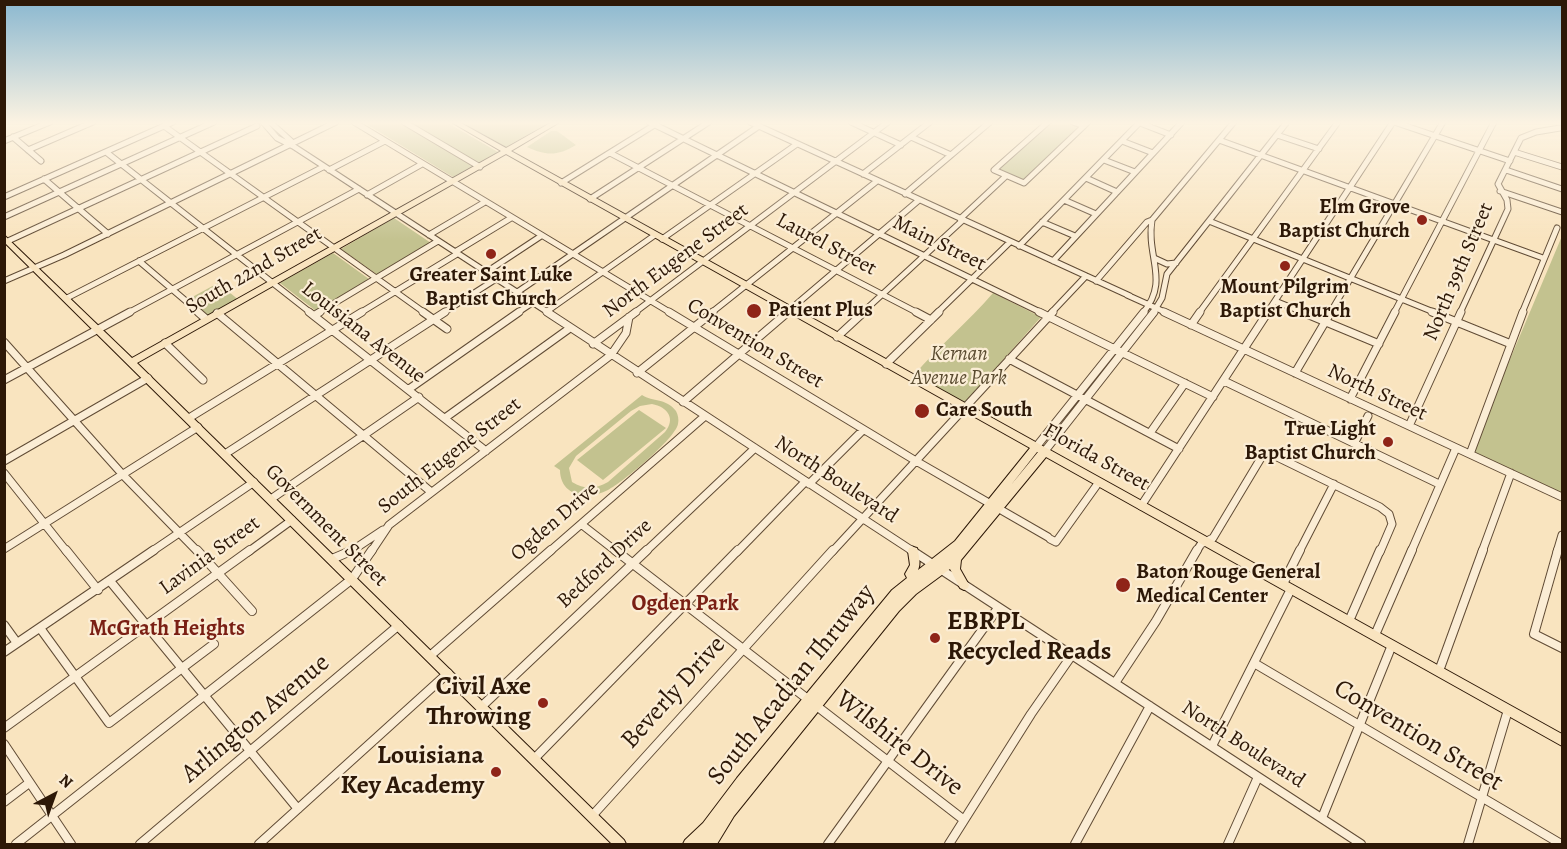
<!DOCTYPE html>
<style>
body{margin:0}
#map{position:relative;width:1567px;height:849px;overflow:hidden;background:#f9e4bf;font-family:Alegreya,serif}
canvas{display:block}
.frame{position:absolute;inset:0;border:6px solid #2d1807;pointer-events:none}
.north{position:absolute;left:24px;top:765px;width:60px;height:60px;-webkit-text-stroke:4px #fbedd5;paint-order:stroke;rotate:41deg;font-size:16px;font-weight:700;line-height:24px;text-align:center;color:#2d1807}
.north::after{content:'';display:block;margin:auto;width:21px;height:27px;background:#2d1807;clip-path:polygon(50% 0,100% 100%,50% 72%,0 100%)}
</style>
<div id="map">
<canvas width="1567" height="849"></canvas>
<div class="frame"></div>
<div class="north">N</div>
</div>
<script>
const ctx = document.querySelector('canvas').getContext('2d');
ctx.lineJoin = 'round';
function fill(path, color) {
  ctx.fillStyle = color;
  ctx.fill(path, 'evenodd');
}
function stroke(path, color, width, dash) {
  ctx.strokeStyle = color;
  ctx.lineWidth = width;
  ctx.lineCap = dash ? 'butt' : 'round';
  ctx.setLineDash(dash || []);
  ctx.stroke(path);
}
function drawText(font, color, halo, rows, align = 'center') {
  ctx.font = font + ' Alegreya,serif';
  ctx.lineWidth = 4.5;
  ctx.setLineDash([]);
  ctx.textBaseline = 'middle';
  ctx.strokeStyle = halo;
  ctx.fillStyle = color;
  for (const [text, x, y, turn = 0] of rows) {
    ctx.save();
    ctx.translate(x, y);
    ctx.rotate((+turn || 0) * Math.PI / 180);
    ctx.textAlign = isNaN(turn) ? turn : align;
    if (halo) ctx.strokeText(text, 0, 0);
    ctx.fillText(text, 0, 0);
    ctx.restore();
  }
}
const green = new Path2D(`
 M363,122h83l52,30 -45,25z
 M461,122h89l-44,25z
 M1051,122h18l11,5 -57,53 -25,-10z
 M551,131h6l19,14c-18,11 -30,11 -49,2z
 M394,218l37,25 -53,32 -37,-26z
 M1562,236v260l-92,-42z
 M333,253l36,26 -53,32 -36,-28z
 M218,283l22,18 -34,18 -21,-18z
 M993,293l48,24 -76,86 -51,-28c25,-29 54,-53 79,-82z
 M642,395c11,7 24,3 34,16 2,4 3,8 2,13 -3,15 -55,58 -70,66 -20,11 -48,6 -48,-20l-6,-4zM652,404c16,3 24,15 13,28l-57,50c-13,7 -23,8 -36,0l-3,-14 7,-12 55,-45 9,-5z
 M639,410l27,18 -63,52 -26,-20z`);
const minorFar2 = new Path2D(`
 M263,122l14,16 16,8 256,167
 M270,122l21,19v4
 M354,122l317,191
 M404,122l76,45
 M649,122l393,191
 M750,122l380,174
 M851,122l50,23
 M1048,122l-54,48 30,13 64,-61
 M1073,122l11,4
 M1394,122l116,39
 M1140,123l31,12
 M164,126l261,187
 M1277,135l42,14
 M13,137l28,24
 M911,137l40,18
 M1219,140l324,118
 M4,141l46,-19
 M1122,141l31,12
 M28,150l65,-28
 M106,152l205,161
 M1514,152l48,15
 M610,153l308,160
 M1104,160l31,12
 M329,170l56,-29
 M1506,170l56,19
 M863,174l67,-52
 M1086,178l31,14
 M44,179l64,55
 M561,183l95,-59
 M1500,191l62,21
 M905,194l85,-72
 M367,195l55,-31
 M4,197l169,-75
 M590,199l119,-77
 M1064,200l32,14
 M4,217l210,-95
 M960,219l46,-43
 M1209,221l227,92
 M1042,222l33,14
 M429,235l56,-33
 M662,239l135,-95
 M8,241l249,-115
 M1019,246l121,-124
 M455,252l56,-34
 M1154,258l13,6 9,-1
 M139,261l61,52
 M1053,261l129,-139
 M485,273l56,-37
 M4,281l60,-26 272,-133
 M1096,281l51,-59 5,-2
 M516,293l243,-167
 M1127,295l40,18
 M67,298l256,-131
 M1275,301l30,12
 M546,312l109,-77
 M128,313l231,-124
 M318,313l120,-72
 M360,313l97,-59
 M443,313l53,-34
 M517,313l15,-10
 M634,313l254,-191
 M711,313l166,-132
 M786,313l133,-113
 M862,313l101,-93
 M937,313l73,-71
 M1051,313l35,-37
 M1143,313c27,-33 3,-55 9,-93l82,-98
 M1153,313l9,-15 5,-24 120,-152
 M1199,313l139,-191
 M1267,313l126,-191
 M1330,313l113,-191
 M1394,313l100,-191
 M1460,313l48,-104 -1,-9 -9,-16 23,-46 15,-6 24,-4
 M1522,313l35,-85`);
const minorFar1 = new Path2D(`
 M198,312l8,7
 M309,312l177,139
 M423,312l24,17
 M547,312l367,240
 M669,312l247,149 132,76
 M916,312l15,8
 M1039,312l174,85
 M1164,312l398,185
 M1302,312l77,32
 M1432,312l79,32
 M217,313l213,178
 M315,315l5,-3
 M1191,325l9,-13
 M837,337l27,-25
 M4,342l119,133 75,77
 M165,343l38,37
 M593,344l43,-32
 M1009,359l170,90
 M886,364l53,-52
 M637,373l76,-61
 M1295,373l36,-61
 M4,380l126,-68
 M1224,381l215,103
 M409,389l110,-77
 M1350,399l45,-87
 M683,402l105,-90
 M189,418l173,-106
 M445,418l125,-90
 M1409,426l52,-114
 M1150,433l35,-50
 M1355,442l13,-26
 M1036,447l108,-135
 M1044,452l110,-140
 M225,454l220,-142
 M1470,454l53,-142
 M4,461l144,-83
 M4,473l63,79
 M809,484l54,-54
 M271,499l148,-102
 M1141,506l127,-194
 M581,524l36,28
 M1050,539l6,3 43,-60
 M4,549l194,-122
 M151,552l103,-70
 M248,552l44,-32
 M350,552l33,-22
 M371,552l18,-27 222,-170 15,-22 3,-16
 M549,552l156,-136
 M645,552l110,-104
 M737,552l68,-70
 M832,552l221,-240
 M1196,552l5,-8 12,-6 48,-80 8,-5 111,54 9,7 3,10 -12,28
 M1299,552l35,-68
 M1411,552l45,-104
 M1482,552l29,-79
 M1557,552l5,-17`);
const minor = new Path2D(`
 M66,550l32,40
 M197,550l55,61
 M615,550l349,270
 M911,550l450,294
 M1558,550l-24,84 28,14
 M332,559l21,-9
 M110,581l188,228
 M1283,584l17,-34
 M1349,621l31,-71
 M4,625l13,18
 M40,628l69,95 105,-79
 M1375,635l37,-85
 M4,652l150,-102
 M430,656l121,-106
 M1254,663l307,181
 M1439,671l44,-121
 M1115,683l41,-62 41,-71
 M481,707l166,-157
 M4,728l246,-178
 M4,744l67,100
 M1212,746l79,-157
 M534,759l204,-209
 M4,802l25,-19
 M592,816l241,-266
 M1322,818l70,-173
 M16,844l336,-265 20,-29
 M140,844l259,-219
 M259,844l189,-171
 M828,844l170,-236
 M949,844l82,-130 41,-59
 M1075,844l75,-138
 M1228,844l30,-67
 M1468,844l40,-134`);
const major = new Path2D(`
 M451,122h8l47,26 46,-26h8l-49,29 1051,583v12l-516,-289 -85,103 -1,9 9,16 -1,3 -4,2 -4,-2 -10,-19 -34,25 -17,17 -165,205 -17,28h-34l2,-4 18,-17 34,-45 155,-188 15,-12 -2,-4 5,-9 -2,-14 1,-3 4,-1 4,1c2,6 4,16 1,22l37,-29 75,-93 -524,-294 -369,209 487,477 2,4h-14l-608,-602v-7l128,123 369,-207zM1037,452h1l-27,33z`);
const markers = [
 [1422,220,6,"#8f2418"],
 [491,254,6,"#8f2418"],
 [1285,266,6,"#8f2418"],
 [754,311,8,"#8f2418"],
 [922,411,8,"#8f2418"],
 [1388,442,6,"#8f2418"],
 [1123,585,8,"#8f2418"],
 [935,638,6,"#8f2418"],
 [543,703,6,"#8f2418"],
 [496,772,6,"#8f2418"]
];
const poiNames = [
 ["Elm Grove",1410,208,"right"],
 ["Baptist Church",1410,232,"right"],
 ["Greater Saint Luke",491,276,"center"],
 ["Baptist Church",491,300,"center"],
 ["Mount Pilgrim",1285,288,"center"],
 ["Baptist Church",1285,312,"center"],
 ["Patient Plus",768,311],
 ["Care South",936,411],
 ["True Light",1376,430,"right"],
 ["Baptist Church",1376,454,"right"],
 ["Baton Rouge General",1136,573],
 ["Medical Center",1136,597]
];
const streetNames = [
 ["Main Street",939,244,26],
 ["Laurel Street",826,245,28],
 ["North Eugene Street",676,261,-37],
 ["South 22nd Street",254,271,-30],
 ["North 39th Street",1459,272,-67],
 ["Louisiana Avenue",363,333,38],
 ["Convention Street",755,344,31],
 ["North Street",1377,393,25],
 ["South Eugene Street",450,456,-38],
 ["Florida Street",1096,458,29],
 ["North Boulevard",836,480,33],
 ["Ogden Drive",555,522,-41],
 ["Government Street",326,526,45],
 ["Lavinia Street",210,556,-36],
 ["Bedford Drive",605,564,-43],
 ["North Boulevard",1243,745,33]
];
const parkNames = [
 ["Kernan",959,355],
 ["Avenue Park",959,379]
];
const neighbourhoodNames = [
 ["Ogden Park",685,605],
 ["McGrath Heights",167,630]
];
const nearPoinames = [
 ["EBRPL",947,623,"left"],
 ["Recycled Reads",947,653,"left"],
 ["Civil Axe",531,688],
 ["Throwing",531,718],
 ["Louisiana",484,757],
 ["Key Academy",484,787]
];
const nearStreetnames = [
 ["South Acadian Thruway",792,685,-51],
 ["Beverly Drive",674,693,-48],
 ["Arlington Avenue",256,719,-40],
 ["Convention Street",1418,736,31],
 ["Wilshire Drive",899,744,38]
];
fill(green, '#c3c28f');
stroke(minorFar2, '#604b35', 7);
stroke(minorFar1, '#604b35', 9);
stroke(minor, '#604b35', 10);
stroke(major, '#2d1807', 2);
stroke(minorFar2, '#fbedd5', 5);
stroke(minorFar1, '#fbedd5', 7);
stroke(minor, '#fbedd5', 8);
fill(major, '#f9e4bf');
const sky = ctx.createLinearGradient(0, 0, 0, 241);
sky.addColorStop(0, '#8bb8d0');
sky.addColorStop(0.51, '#fcf3e2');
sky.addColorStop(1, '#fcf3e200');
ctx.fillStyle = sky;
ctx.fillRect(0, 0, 1567, 241);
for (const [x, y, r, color] of markers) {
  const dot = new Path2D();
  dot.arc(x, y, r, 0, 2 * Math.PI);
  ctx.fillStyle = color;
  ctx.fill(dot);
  stroke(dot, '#fbedd5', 2);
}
drawText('bold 21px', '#2d1807', '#fbedd5', poiNames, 'left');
drawText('21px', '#2d1807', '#fbedd5', streetNames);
drawText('italic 21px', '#5a4b30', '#fbedd5', parkNames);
drawText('bold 22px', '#7a1f14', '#fbedd5', neighbourhoodNames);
drawText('bold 26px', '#2d1807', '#fbedd5', nearPoinames, 'right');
drawText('26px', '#2d1807', '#fbedd5', nearStreetnames);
</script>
